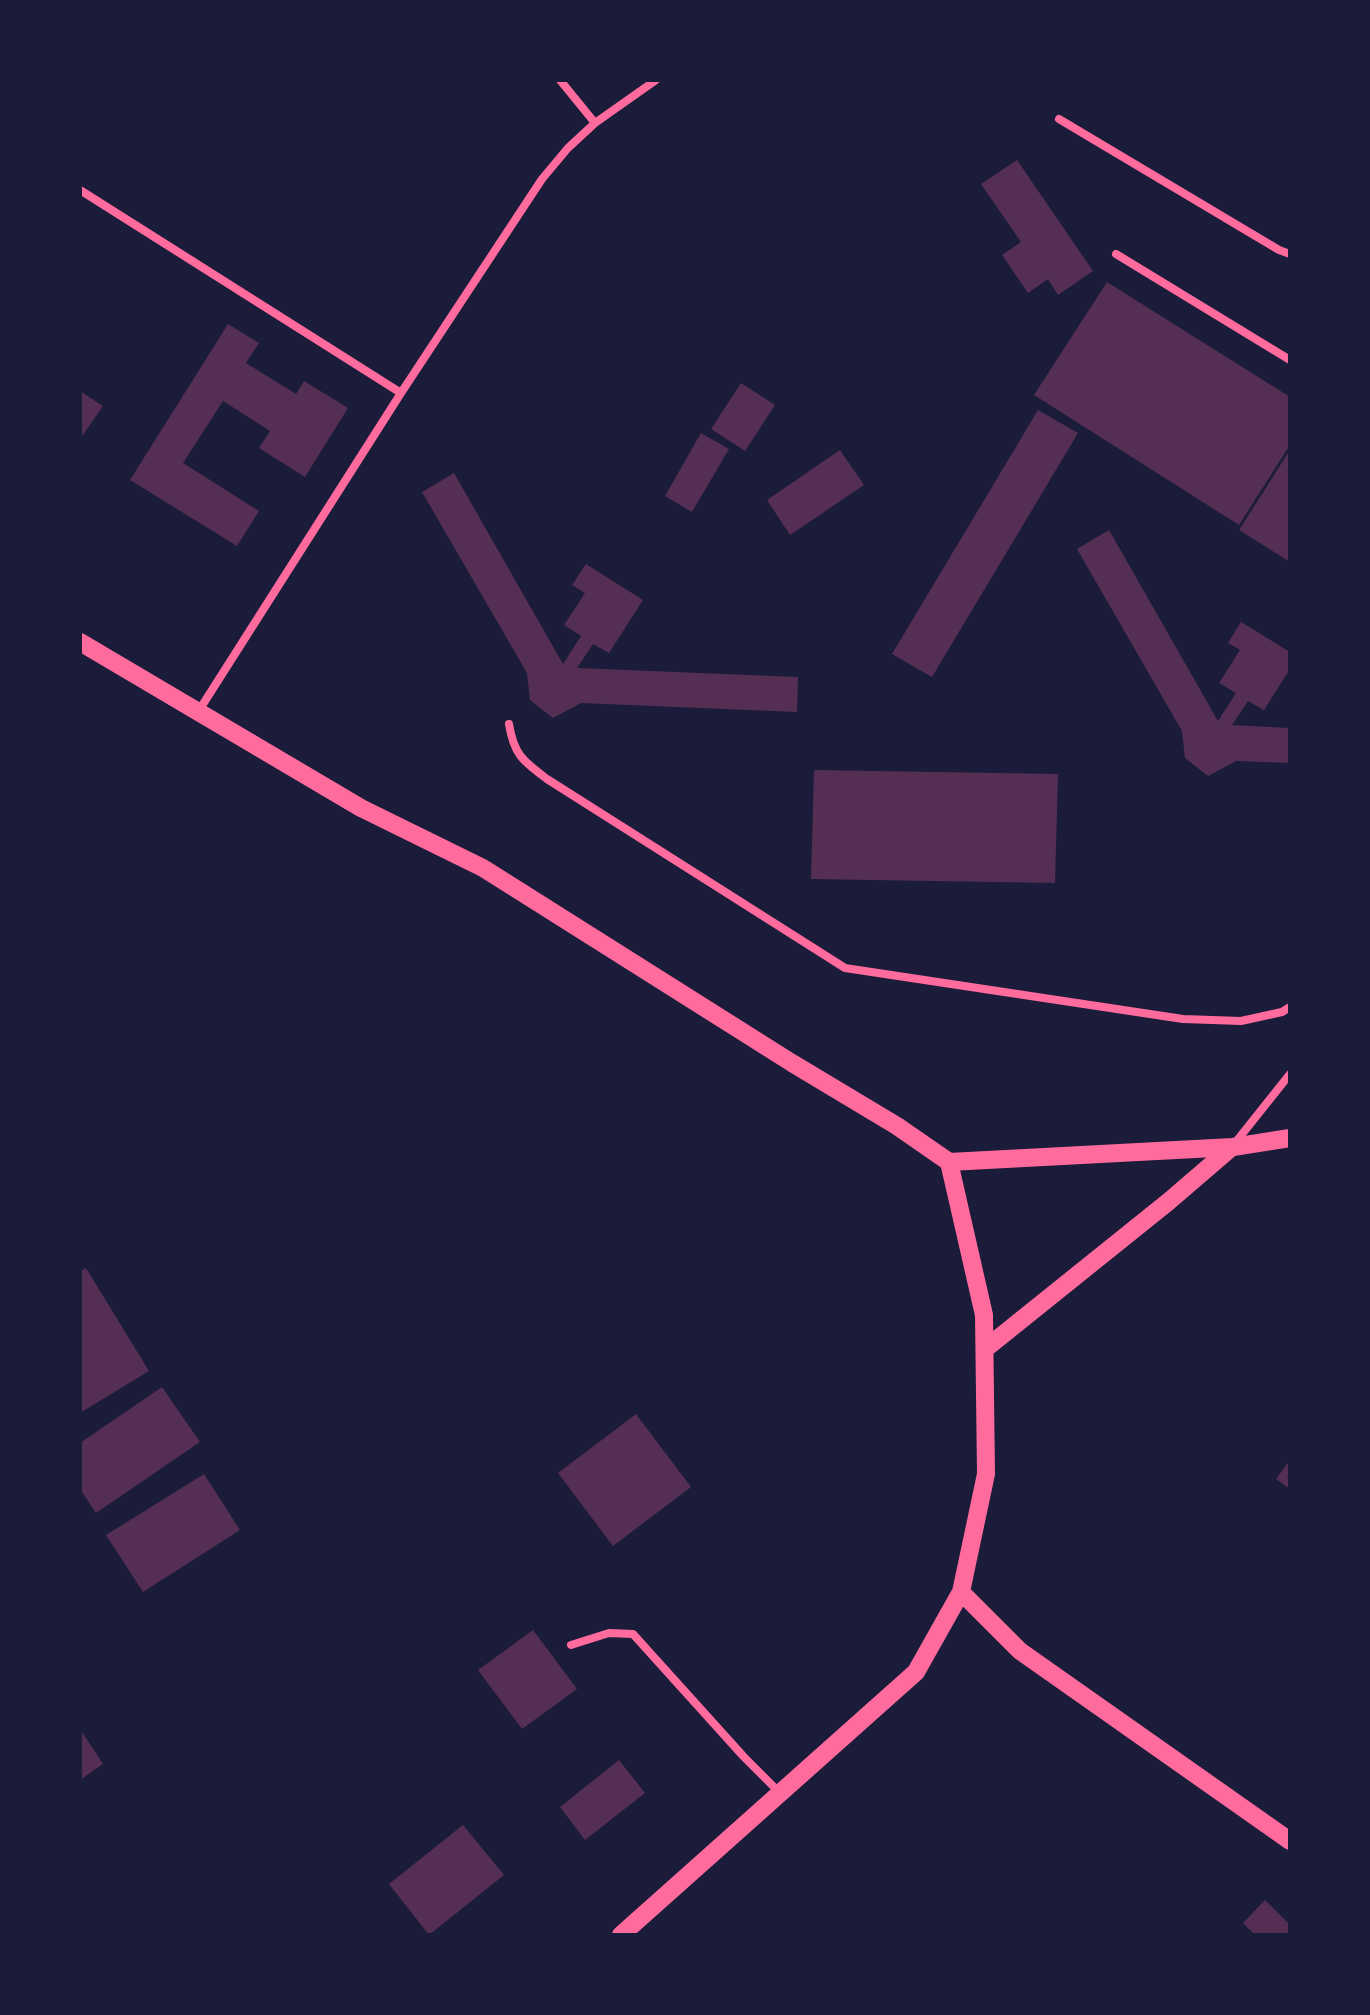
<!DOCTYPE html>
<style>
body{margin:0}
#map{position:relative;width:1370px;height:2015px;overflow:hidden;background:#1b1b3a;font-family:Helvetica,sans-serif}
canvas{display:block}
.frame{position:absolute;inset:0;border:82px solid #1b1b3a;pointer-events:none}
</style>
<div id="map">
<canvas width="1370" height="2015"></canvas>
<div class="frame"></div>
</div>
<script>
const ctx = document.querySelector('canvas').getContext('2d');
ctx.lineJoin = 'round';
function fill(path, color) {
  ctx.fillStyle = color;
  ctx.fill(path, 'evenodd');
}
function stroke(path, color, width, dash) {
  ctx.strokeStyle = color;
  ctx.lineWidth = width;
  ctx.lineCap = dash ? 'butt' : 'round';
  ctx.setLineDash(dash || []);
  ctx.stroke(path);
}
const building = new Path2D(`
 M1017,160l76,111 -35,24 -10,-16 -20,14 -26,-38 19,-13 -40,-58z
 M1107,282l183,115v48l-51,80 -205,-130z
 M228,324l31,19 -13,20 50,31 8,-13 44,27 -43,69 -46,-29 11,-17 -47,-30 -40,62 76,48 -22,35 -107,-66z
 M741,383l34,22 -30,46 -34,-22z
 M80,391l23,15 -23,33z
 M1038,410l40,23 -146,244 -40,-23z
 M701,433l28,16 -37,63 -27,-16z
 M840,450l24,35 -74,50 -23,-35z
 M1290,450v112l-51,-32z
 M454,473l109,191 18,-28 -17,-11 21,-32 -13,-8 14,-21 57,36 -34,53 -16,-9 -16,24 221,9 -1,35 -216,-9 -28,15 -23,-18 -3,-27 -105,-181z
 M1109,530l109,191 18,-28 -17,-10 21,-33 -12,-7 13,-21 49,30v17l-26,41 -16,-9 -16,24 58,3v35l-54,-2 -28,15 -23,-18 -3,-27 -105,-182z
 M814,770l244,4 -3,109 -244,-4z
 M86,1268l63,103 -69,42v-142z
 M162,1387l38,55 -104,71 -16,-24v-46z
 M636,1414l55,73 -78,59 -55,-73z
 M1290,1460v29l-14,-10z
 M204,1474l36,56 -97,62 -37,-57z
 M533,1630l44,59 -55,40 -44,-59z
 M80,1729l23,35 -23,16z
 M619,1760l26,33 -60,47 -25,-33z
 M463,1825l41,50 -75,60 -40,-51z
 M1265,1900l25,25v10h-35l-12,-12z`);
const service = new Path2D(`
 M1059,119l220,131 11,4
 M595,123l61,-43
 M80,190l321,203
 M1116,254l174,106
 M198,712l203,-319 141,-214 26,-31 27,-25 -35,-43
 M509,724c5,31 14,37 38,55l298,189 338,51 58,2 41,-9 8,-5
 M1235,1143l55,-69
 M571,1645l38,-12 24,1 111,123 36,36`);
const tertiary = new Path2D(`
 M80,642l281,166 122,60 309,195 105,63 52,36 35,153 2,159 -25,118 -45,80 -295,263
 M949,1162l284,-15 57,-9
 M985,1349l183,-147 64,-55
 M961,1592l59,59 270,190`);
fill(building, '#542f53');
stroke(service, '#ff6b9d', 8);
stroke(tertiary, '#ff6b9d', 18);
</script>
